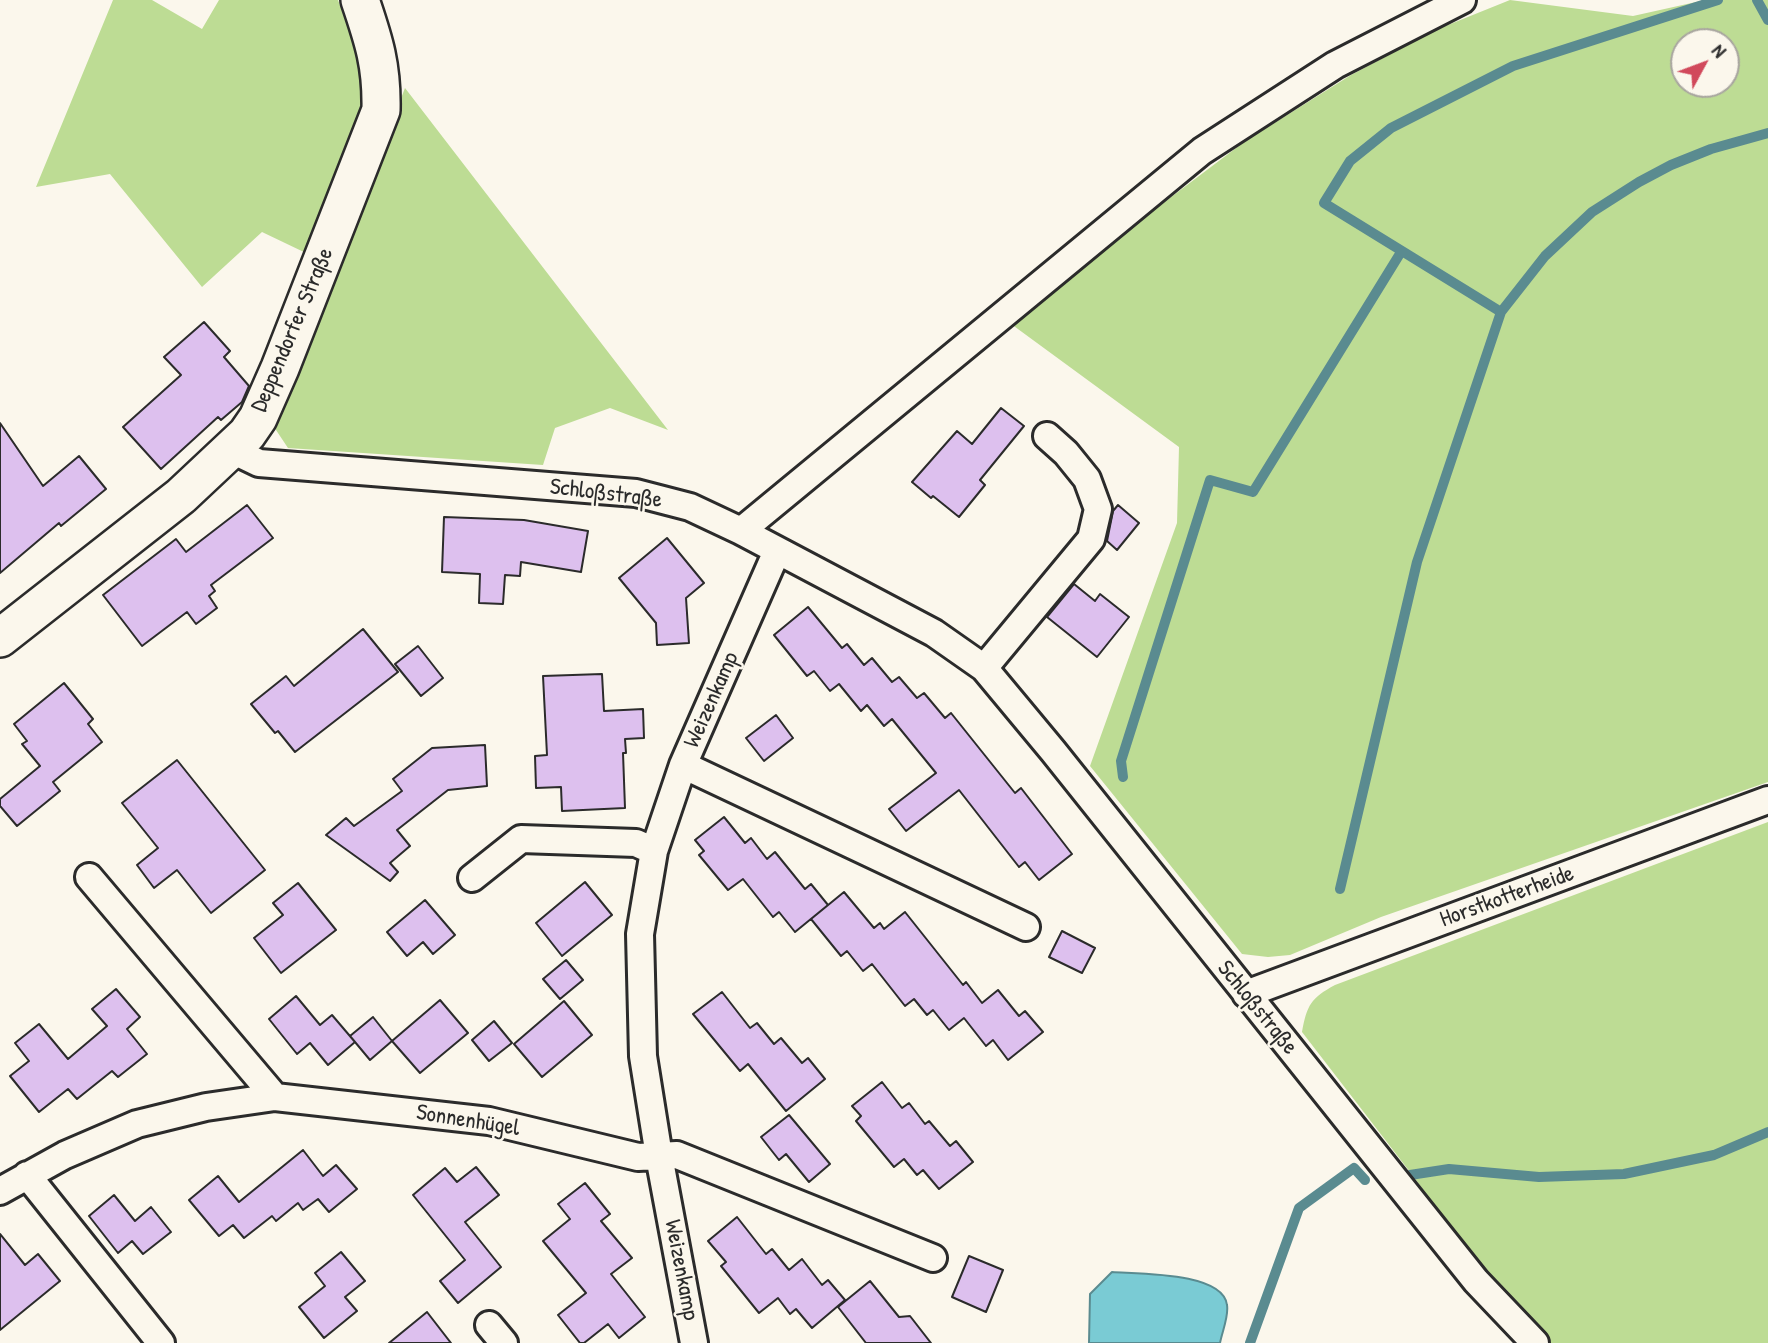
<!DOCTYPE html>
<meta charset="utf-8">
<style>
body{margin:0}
#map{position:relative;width:1768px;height:1343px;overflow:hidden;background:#fbf7ec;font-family:"Patrick Hand",sans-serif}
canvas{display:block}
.north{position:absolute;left:1670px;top:28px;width:70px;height:70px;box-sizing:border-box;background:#fbf7ec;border:2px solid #a8a59f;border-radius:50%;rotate:49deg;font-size:19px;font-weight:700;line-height:28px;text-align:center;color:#2b2b2b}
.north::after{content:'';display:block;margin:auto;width:24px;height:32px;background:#d1495b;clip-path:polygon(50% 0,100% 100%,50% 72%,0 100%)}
</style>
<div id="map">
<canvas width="1768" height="1343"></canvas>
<div class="north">N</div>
</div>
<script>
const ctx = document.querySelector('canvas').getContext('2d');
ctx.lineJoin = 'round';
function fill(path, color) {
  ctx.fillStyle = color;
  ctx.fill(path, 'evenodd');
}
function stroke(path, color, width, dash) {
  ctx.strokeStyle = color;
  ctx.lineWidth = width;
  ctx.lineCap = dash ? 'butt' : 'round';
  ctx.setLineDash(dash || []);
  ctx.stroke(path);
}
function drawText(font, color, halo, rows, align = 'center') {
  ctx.font = font + ' "Patrick Hand",sans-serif';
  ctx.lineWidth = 5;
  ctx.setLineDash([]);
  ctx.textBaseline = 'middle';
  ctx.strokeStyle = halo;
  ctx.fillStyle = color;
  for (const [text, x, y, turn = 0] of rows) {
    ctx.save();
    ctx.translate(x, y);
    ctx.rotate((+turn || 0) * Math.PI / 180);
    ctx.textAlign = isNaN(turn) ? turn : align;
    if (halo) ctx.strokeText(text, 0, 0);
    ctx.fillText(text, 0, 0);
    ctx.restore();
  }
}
const green = new Path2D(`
 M113,0h39l50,29 17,-29h119l30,79 -6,42 -54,133 -46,-22 -60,55 -92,-113 -74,13z
 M1510,0l123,16 72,-16h63v782l-387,135 -91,38 -22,2 -26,-3 -152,-188 87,-243 2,-76 -172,-126 237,-179 107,-67 87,-46zM1684,42h42v42h-42z
 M405,88l263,342 -58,-22 -55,20 -12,37 -255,-17 -14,-21 23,-50 28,-81z
 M1768,822v521h-220l-61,-66 -77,-105 -108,-140c5,-27 9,-34 33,-47z`);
const water = new Path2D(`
 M1112,1272c26,2 111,0 115,33 2,11 -5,27 -7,38h-131l1,-49z`);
const stream = new Path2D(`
 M1757,0l11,20
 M1501,312l-177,-109 26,-42 41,-33 122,-62 205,-66
 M1123,777l-2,-16 89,-281 43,12 148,-240
 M1340,889l77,-327 84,-250 44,-56 47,-44 47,-30 32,-17 40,-16 57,-16
 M1410,1175l39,-6 90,8 85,-3 90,-19 54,-23
 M1250,1343l49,-135 55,-40 11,12`);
const building = new Path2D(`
 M204,322l26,29 -6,6 25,29 -7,16 -21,18 -3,-3 -57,52 -38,-42 58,-52 -17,-18z
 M1001,408l23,18 -44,54 5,5 -26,32 -26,-21 -2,2 -19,-16 45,-51 15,13z
 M0,423l43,63 36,-30 27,33 -45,37 -2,-3 -59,50z
 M247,505l26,33 -62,47 4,6 -6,5 8,12 -21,16 -9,-12 -45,34 -39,-51 73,-56 10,13z
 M1118,505l21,18 -22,27 -10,-9 6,-30z
 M444,517l80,3 64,11 -7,41 -60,-10 -1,14 -15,-1 -2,29 -24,-1 1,-29 -38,-2z
 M667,538l37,45 -18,15 3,45 -32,2 -1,-22 -37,-45z
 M1074,584l21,17 5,-7 29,23 -32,40 -50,-40z
 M808,607l34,41 5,-4 17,21 8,-7 20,24 7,-5 18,21 7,-5 21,25 6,-5 64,80 6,-5 51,66 -33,26 -14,-18 -6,5 -60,-77 -53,41 -17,-22 47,-36 -44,-54 -8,7 -17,-21 -6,6 -22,-27 -9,7 -16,-20 -7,5 -33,-41z
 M363,629l35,43 -103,80 -17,-21 -3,2 -24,-29 35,-28 8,10z
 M418,646l25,32 -22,18 -26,-32z
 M602,674l2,37 39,-2 1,29 -19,1 1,14h-3l2,55 -63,3 -1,-24 -25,1 -1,-32 12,-1 -4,-79z
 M64,683l29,36 -5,5 14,18 -49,40 7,9 -43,35 -17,-20v-7l40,-33 -18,-22 5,-3 -13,-17z
 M776,715l17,23 -29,23 -18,-23z
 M485,745l2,41 -39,4 -51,40 13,16 -20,17 8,9 -8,9 -64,-46 20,-17 8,8 48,-35 -9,-12 39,-31z
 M177,760l88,110 -54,43 -34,-43 -23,18 -17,-23 21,-17 -36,-45z
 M724,817l21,26 6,-5 16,21 8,-7 30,37 6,-5 17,21 -33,27 -16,-20 -6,5 -30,-38 -15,11 -29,-35 5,-4 -9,-11z
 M585,882l27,33 -50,41 -26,-33z
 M298,883l38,47 -55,43 -27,-35 29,-23 -10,-12z
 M844,892l30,36 6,-5 4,6 21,-17 58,73 3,-3 16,21 16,-13 21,26 6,-5 18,21 -35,28 -15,-20 -7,6 -22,-28 -15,12 -16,-20 -6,5 -13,-16 -9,7 -33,-42 -9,7 -16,-20 -6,5 -30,-37z
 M425,900l30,35 -22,19 -10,-12 -16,14 -20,-24z
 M1062,931l33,17 -13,25 -33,-16z
 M566,960l17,20 -23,19 -17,-20z
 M116,989l24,28 -13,12 20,25 -29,23 -6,-6 -35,28 -9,-10 -29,23 -29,-36 19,-15 -14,-18 24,-19 29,35 39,-33 -15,-17z
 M722,992l28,36 7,-5 17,21 7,-6 21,25 6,-5 17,21 -39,32 -38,-47 -8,7 -47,-57z
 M296,996l24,29 12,-10 23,27 -27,23 -18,-22 -13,11 -28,-35z
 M440,1000l28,33 -48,40 -28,-32z
 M564,1001l28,34 -50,42 -28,-33z
 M373,1017l19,24 -22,19 -20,-24z
 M494,1021l18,22 -23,18 -17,-21z
 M882,1082l20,26 7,-5 16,21 4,-3 21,25 6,-5 17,21 -34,27 -16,-19 -6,5 -13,-16 -10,8 -38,-46 5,-5 -9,-10z
 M789,1115l41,49 -21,18 -23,-28 -7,6 -18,-23z
 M303,1150l20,26 13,-11 21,24 -28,23 -11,-13 -15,11 -5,-7 -22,18 -4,-5 -28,22 -11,-13 -14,11 -30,-36 29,-24 21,26z
 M476,1167l23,28 -34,27 36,45 -43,36 -18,-22 25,-21 -52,-65 32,-27 12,14z
 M585,1183l25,31 -9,7 31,37 -21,16 34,43 -26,21 -11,-14 -24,19h-4l-22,-28 28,-22 -43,-52 27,-22 -12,-15z
 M114,1195l21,26 16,-14 20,25 -28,22 -11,-13 -14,12 -29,-37z
 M737,1217l29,37 6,-5 17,21 13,-11 20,26 6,-5 17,20 -33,28 -16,-19 -6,5 -12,-16 -19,15 -38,-47 5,-4 -18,-21z
 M0,1234l25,31 13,-11 22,27 -60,49z
 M341,1252l24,29 -20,16 12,14 -33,27 -25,-31 26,-21 -10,-13z
 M969,1256l34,14 -17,42 -34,-15z
 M870,1281l29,36 11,-1 21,27h-65l-28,-36z
 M427,1312l24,31h-62z`);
const street = new Path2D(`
 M232,450l27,13 377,30 54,14 51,24 193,102 50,35 69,83 423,530 59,62
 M741,531l461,-380 133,-86 127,-65
 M984,668l107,-129 7,-30 -11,-30 -21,-26 -19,-17
 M683,765l343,162
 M89,877l186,220
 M472,878l49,-39 115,4 18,8
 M1246,994l522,-194
 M27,1175l134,168
 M0,1191l65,-36 72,-31 69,-17 69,-10 214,24 149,36 39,-2 256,103
 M489,1325l15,18
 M694,1343l-35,-187 -16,-100 -3,-122 14,-83 29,-86 94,-214`);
const secondary = new Path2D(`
 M0,638l181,-142 66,-62 11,-16 22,-50 101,-258c1,-44 -7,-69 -21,-110`);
const streetNames = [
 ["Deppendorfer Straße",293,330,-67],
 ["Schloßstraße",606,494,7],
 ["Weizenkamp",712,700,-66],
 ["Horstkotterheide",1507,897,-20],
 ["Schloßstraße",1257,1008,51],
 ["Sonnenhügel",468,1121,9],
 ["Weizenkamp",681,1270,79]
];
fill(green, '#bddc94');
fill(water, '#7acbd4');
stroke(water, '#5a8b90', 2);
stroke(stream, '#5a8b90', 10);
fill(building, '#ddc0ee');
stroke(building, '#2b2b2b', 2);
stroke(street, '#2b2b2b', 32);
stroke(secondary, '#2b2b2b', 42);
stroke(street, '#fbf7ec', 26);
stroke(secondary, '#fbf7ec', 37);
drawText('23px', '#2b2b2b', '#fbf7ec', streetNames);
</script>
